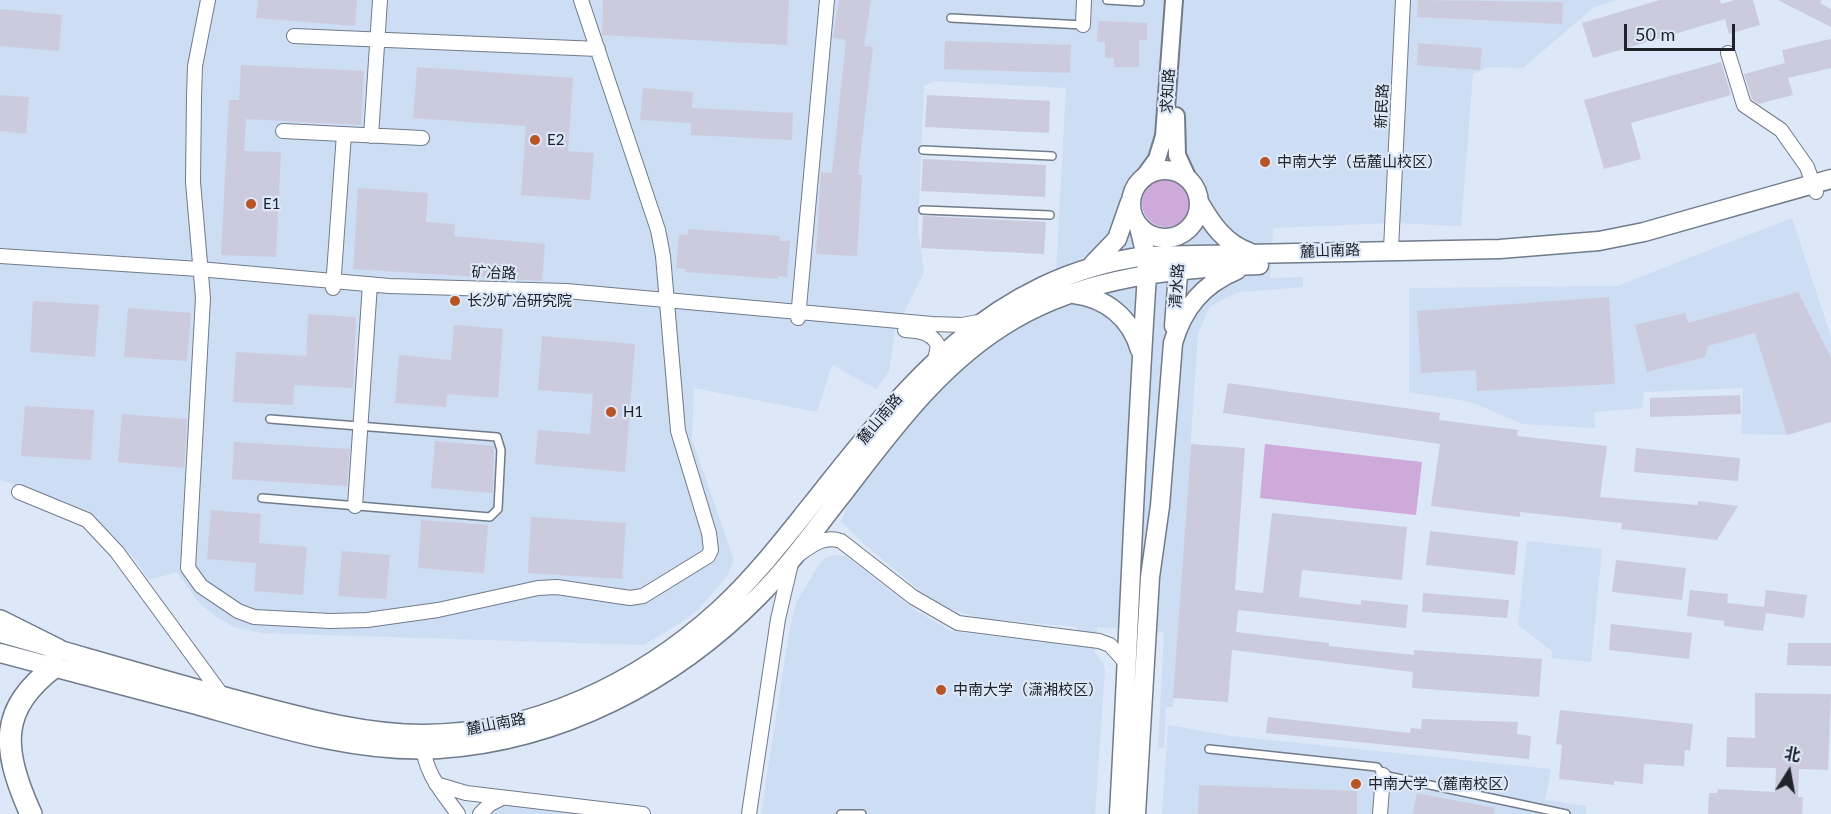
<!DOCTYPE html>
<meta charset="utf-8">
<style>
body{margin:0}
#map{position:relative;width:1831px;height:814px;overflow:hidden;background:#dce7f8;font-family:Lato,"Noto Sans SC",sans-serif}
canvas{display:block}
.north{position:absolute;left:1759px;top:742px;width:60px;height:60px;-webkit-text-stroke:4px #dce7f8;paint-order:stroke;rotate:11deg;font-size:16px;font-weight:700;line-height:24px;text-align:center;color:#20242a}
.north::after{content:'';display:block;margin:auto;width:21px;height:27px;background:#20242a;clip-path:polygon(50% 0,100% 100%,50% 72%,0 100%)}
.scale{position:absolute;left:1624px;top:24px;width:111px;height:27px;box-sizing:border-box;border:3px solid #20242a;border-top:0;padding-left:8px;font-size:18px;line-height:21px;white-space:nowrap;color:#20242a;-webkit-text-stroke:4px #dce7f8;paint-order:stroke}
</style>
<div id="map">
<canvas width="1831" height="814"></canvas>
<div class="north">北</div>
<div class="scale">50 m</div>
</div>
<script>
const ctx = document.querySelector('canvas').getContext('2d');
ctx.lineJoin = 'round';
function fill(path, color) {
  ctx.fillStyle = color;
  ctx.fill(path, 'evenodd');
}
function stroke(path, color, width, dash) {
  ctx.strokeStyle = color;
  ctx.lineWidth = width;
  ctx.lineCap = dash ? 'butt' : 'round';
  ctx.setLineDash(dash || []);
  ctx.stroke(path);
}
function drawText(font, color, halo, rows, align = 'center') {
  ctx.font = font + ' Lato,"Noto Sans SC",sans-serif';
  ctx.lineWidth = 4.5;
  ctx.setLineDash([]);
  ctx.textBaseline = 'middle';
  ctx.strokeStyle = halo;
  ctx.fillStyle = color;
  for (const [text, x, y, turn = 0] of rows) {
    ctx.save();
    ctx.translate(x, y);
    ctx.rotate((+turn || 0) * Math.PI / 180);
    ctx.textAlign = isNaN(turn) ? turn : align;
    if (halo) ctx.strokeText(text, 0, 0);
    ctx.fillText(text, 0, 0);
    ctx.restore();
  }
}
const built = new Path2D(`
 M0,0h1616l-23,8 -70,60 -34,-1 -16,7 -12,152 -69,-3 -119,5 -3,50 33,-1v10l-64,5 -29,14 -12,27 -25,374h-7l-2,41h-6l6,-116 -67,-5 -2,26 8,10 2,7 -10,144h-334l28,-181 7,-30 22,-37 7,-8 11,-3 10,1 69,54 36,21 125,15 1,-19 -97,-9 -43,-13 -74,-62 -22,-22 10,-23 71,-90 27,-28 34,-29 34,-23 37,-18 12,-222 -131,-7 -11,5 -6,143 6,43 -29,58 -6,42 -13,17 -44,-24 -15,47 -123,-24 -2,51 42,121 -7,16 -29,34 -26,18 -28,17 -382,-12 -28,-6 -16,-9 -19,-15 -22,-31 -28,8 -17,-24 -35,-36 -12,-8 -26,-12 -59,-20z
 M1792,218l39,119v84l-44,14 -46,-1 2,-46 -99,4 -2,16 -48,4 1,16 -72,-4 -52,-22 -62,-10v-104l208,-2z
 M1527,541l75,8 -11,113 -39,-4v-7l-34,-26z
 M1168,725l62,11 321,33 -6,31 41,6v8h-424z
 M502,798l141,16h-163z`);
const green = new Path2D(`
 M1142 203a24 24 0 1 1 48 0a24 24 0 1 1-48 0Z
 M1265,444l157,18 -6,53 -156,-17z`);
const building = new Path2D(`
 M258,0h99l-2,26 -99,-8z
 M603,0h186l-2,45 -185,-10z
 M839,0h32l-7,46 9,1 -15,128h4l-5,81 -41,-2 5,-82 11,1 14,-133 -13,-2z
 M1418,0l145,2 -1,22 -145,-7z
 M1660,0h60l1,4 14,-4h18l7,25 -31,9 -4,-15 -132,39 -11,-35z
 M1778,0h44l-2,3 11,6v18z
 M0,9l62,6 -3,36 -59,-5z
 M1098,21l49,2v17h-8v27h-25v-9h-9v-16h-8z
 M1831,39v29l-43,10 5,17 -35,9 -6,-5 -8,-25 41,-11 -3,-13z
 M945,41l126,4 -1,28 -126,-4z
 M1418,43l64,5 -2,22 -63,-5z
 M1721,62l10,33 -100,28 10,36 -37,10 -20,-69z
 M241,65l123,6 -3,54 -115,-6 -2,32 37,1 -5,105 -55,-2 8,-155h10z
 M417,67l156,11 -5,73 26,2 -4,47 -69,-5 5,-69 -113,-8z
 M643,88l50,4 -1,16 101,5 -1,27 -101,-5v-12l-51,-3z
 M0,95l29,2 -3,37 -26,-3z
 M927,95l123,6 -1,32 -124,-6z
 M923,159l123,6 -1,32 -124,-6z
 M358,188l70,5 -2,29 29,2 -1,12 91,8 -3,37 -189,-12z
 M923,216l123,6 -2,32 -123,-6z
 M688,229l92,7 -1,5h11l-3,36 -9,-1v3l-92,-7v-3l-10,-1 3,-34 9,1z
 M1798,292l33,66v64l-44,13 -32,-102 -47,13 -3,11 -58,15 -12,-47 50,-12 3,10z
 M1609,297l6,87 -138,7 -1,-21 -55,3 -4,-62z
 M33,301l66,4 -4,52 -65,-5z
 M128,308l63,5 -4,48 -63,-4z
 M308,314l48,3 -3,71 -59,-3 -1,20 -60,-3 3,-50 70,4z
 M454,325l49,4 -5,69 -51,-4 -1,13 -51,-4 4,-48 52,5z
 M542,336l93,8 -10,128 -90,-8 3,-34 52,4 3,-40 -55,-4z
 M1228,383l212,30 -1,7 79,10 -1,6 90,10 -7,51 98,8v-4l40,5 -21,34 -96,-11 1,-6 -102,-11v5l-89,-11 9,-62 -217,-31z
 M1740,395l1,19 -91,3v-19z
 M25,406l69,4 -3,50 -70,-4z
 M122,414l65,5 -3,49 -66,-6z
 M435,441l59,5 -1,47 -62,-5z
 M234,442l116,7 -3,37 -115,-7z
 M1191,444l54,4 -10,142 28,3 9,-80 135,14 -5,53 -100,-10 -3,27 62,8v-5l47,5 -2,23 -168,-18 -2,22 93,11v3l85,9v-5l128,9 -3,38 -127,-9 1,-16 -181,-22 -4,52 -55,-4z
 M1636,448l104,10 -2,23 -104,-9z
 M211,510l50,4 -2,29 48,4 -4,48 -49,-4 2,-28 -49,-4z
 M531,517l95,6 -4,56 -94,-6z
 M421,520l67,5 -4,48 -66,-5z
 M1430,531l88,10 -3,34 -89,-10z
 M342,551l48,4 -4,44 -48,-3z
 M1616,560l70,8 -4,32 -70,-8z
 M1690,590l38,4 -1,9 37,4 2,-17 41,5 -3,23 -38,-5 -3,18 -39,-5v-5l-37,-5z
 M1423,593l86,7 -2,18 -85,-6z
 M1611,624l81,9 -3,26 -80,-9z
 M1788,643h43v23l-44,-1z
 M1755,693l76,1 -3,76 -29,-1 -1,28h5l-1,17h-94l1,-21h8l1,-4 57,3 1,-24 -50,-1 1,-30 28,1z
 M1560,710l133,14 -3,27 -5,-1 -1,16 -40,-2 -1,20 -29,-3v4l-55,-6 3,-34 -6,-1z
 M1268,717l142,16 1,-5 10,1 1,-10 96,3 -1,12 14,2 -2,23 -263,-26z
 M1199,785l158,6v23h-159z
 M1417,793l78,15 -1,6h-81z`);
const service = new Path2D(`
 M1107,0l33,2
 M951,18l132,7
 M923,150l129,6
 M923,210l127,5
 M262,498l228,19 8,-8 3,-59 -4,-13 -227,-18
 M1209,749l168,18 6,8 183,39
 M841,814h21`);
const minor = new Path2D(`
 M208,0l-13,66 -1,31 -1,85 10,116 -15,270 13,18 37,25 16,6 76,4 37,-1 71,-10 100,-22 19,-1 73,11 13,-2 65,-40 3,-6 -2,-17 -31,-102 -15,-175 -5,-26 -77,-230
 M1083,25l1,-25
 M294,36l304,13
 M1728,53l16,52 37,25 26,37 9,25
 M283,131l139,7
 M371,136l9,-136
 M1391,249l12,-249
 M0,256l199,13 190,17 177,5 366,33 30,1 22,-4
 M333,288l11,-154
 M798,318l29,-318
 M905,330c14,1 26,2 33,15l-3,15
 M19,492l68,28 30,32 107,146
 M355,506l15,-222
 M423,742c0,29 19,50 35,72
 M436,784l30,9 177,21
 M480,814l10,-10 12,-6
 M749,814l29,-195 14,-60c16,-10 29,-25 49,-18l72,56 45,26 141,18 11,4 17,19
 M1380,814l3,-39`);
const tertiary = new Path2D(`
 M1176,116l1,39 11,24
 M1144,177l13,-18 7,-23 10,-136`);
const secondary = new Path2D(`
 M1131 204a34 34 0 1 1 68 0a34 34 0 1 1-68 0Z
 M1199,202c12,21 26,42 50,50
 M1093,264l24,-25 13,-37
 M1074,294c32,4 57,24 66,56
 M1174,326l5,-65
 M0,633c82,23 163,47 245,69 58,15 118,32 178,32 110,0 216,-51 296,-124 35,-32 64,-70 93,-106 92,-116 177,-227 334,-248l354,-7 99,-8 45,-9 187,-53
 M0,653c66,18 131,34 197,52 77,22 160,49 242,44 122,-8 235,-67 320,-153 31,-31 56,-67 83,-101 50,-65 99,-133 171,-175 73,-43 163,-52 246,-55
 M1119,814c10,-180 16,-359 28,-539l-1,-19 -7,-29
 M1136,814l14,-237 10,-71 13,-163c10,-35 30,-59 64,-73`);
const primary = new Path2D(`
 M0,621l58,29
 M30,812c-29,-66 -30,-103 24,-145`);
const trunk = new Path2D(`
 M30,812l1,2`);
const markers = [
 [535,140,6,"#b95424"],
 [1265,162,6,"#b95424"],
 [251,204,6,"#b95424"],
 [455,301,6,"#b95424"],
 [611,412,6,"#b95424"],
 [941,690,6,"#b95424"],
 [1356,784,6,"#b95424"]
];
const streetNames = [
 ["求知路",1168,91,-86],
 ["新民路",1382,106,-87],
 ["麓山南路",1330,251,-2],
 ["矿冶路",494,273,2],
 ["清水路",1177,286,-86],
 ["麓山南路",880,419,-50],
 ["麓山南路",496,724,-11]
];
const poiNames = [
 ["E2",547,140],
 ["中南大学（岳麓山校区）",1277,162],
 ["E1",263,204],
 ["长沙矿冶研究院",467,301],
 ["H1",623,412],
 ["中南大学（潇湘校区）",953,690],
 ["中南大学（麓南校区）",1368,784]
];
fill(built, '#cdddf4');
fill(green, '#cdaada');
fill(building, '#cccbde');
stroke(service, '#717b8a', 10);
stroke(minor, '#717b8a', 16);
stroke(tertiary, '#717b8a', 20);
stroke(secondary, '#717b8a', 21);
stroke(primary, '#717b8a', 24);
stroke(trunk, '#717b8a', 24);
stroke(service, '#fff', 7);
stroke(minor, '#fff', 14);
stroke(tertiary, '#fff', 16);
stroke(secondary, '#fff', 18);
stroke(primary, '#fff', 21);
stroke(trunk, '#fff', 21);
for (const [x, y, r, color] of markers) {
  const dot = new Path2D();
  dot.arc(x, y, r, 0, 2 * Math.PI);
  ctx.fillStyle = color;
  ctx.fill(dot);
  stroke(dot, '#dce7f8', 2);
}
drawText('15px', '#20242a', '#dce7f8', streetNames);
drawText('15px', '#20242a', '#dce7f8', poiNames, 'left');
</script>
